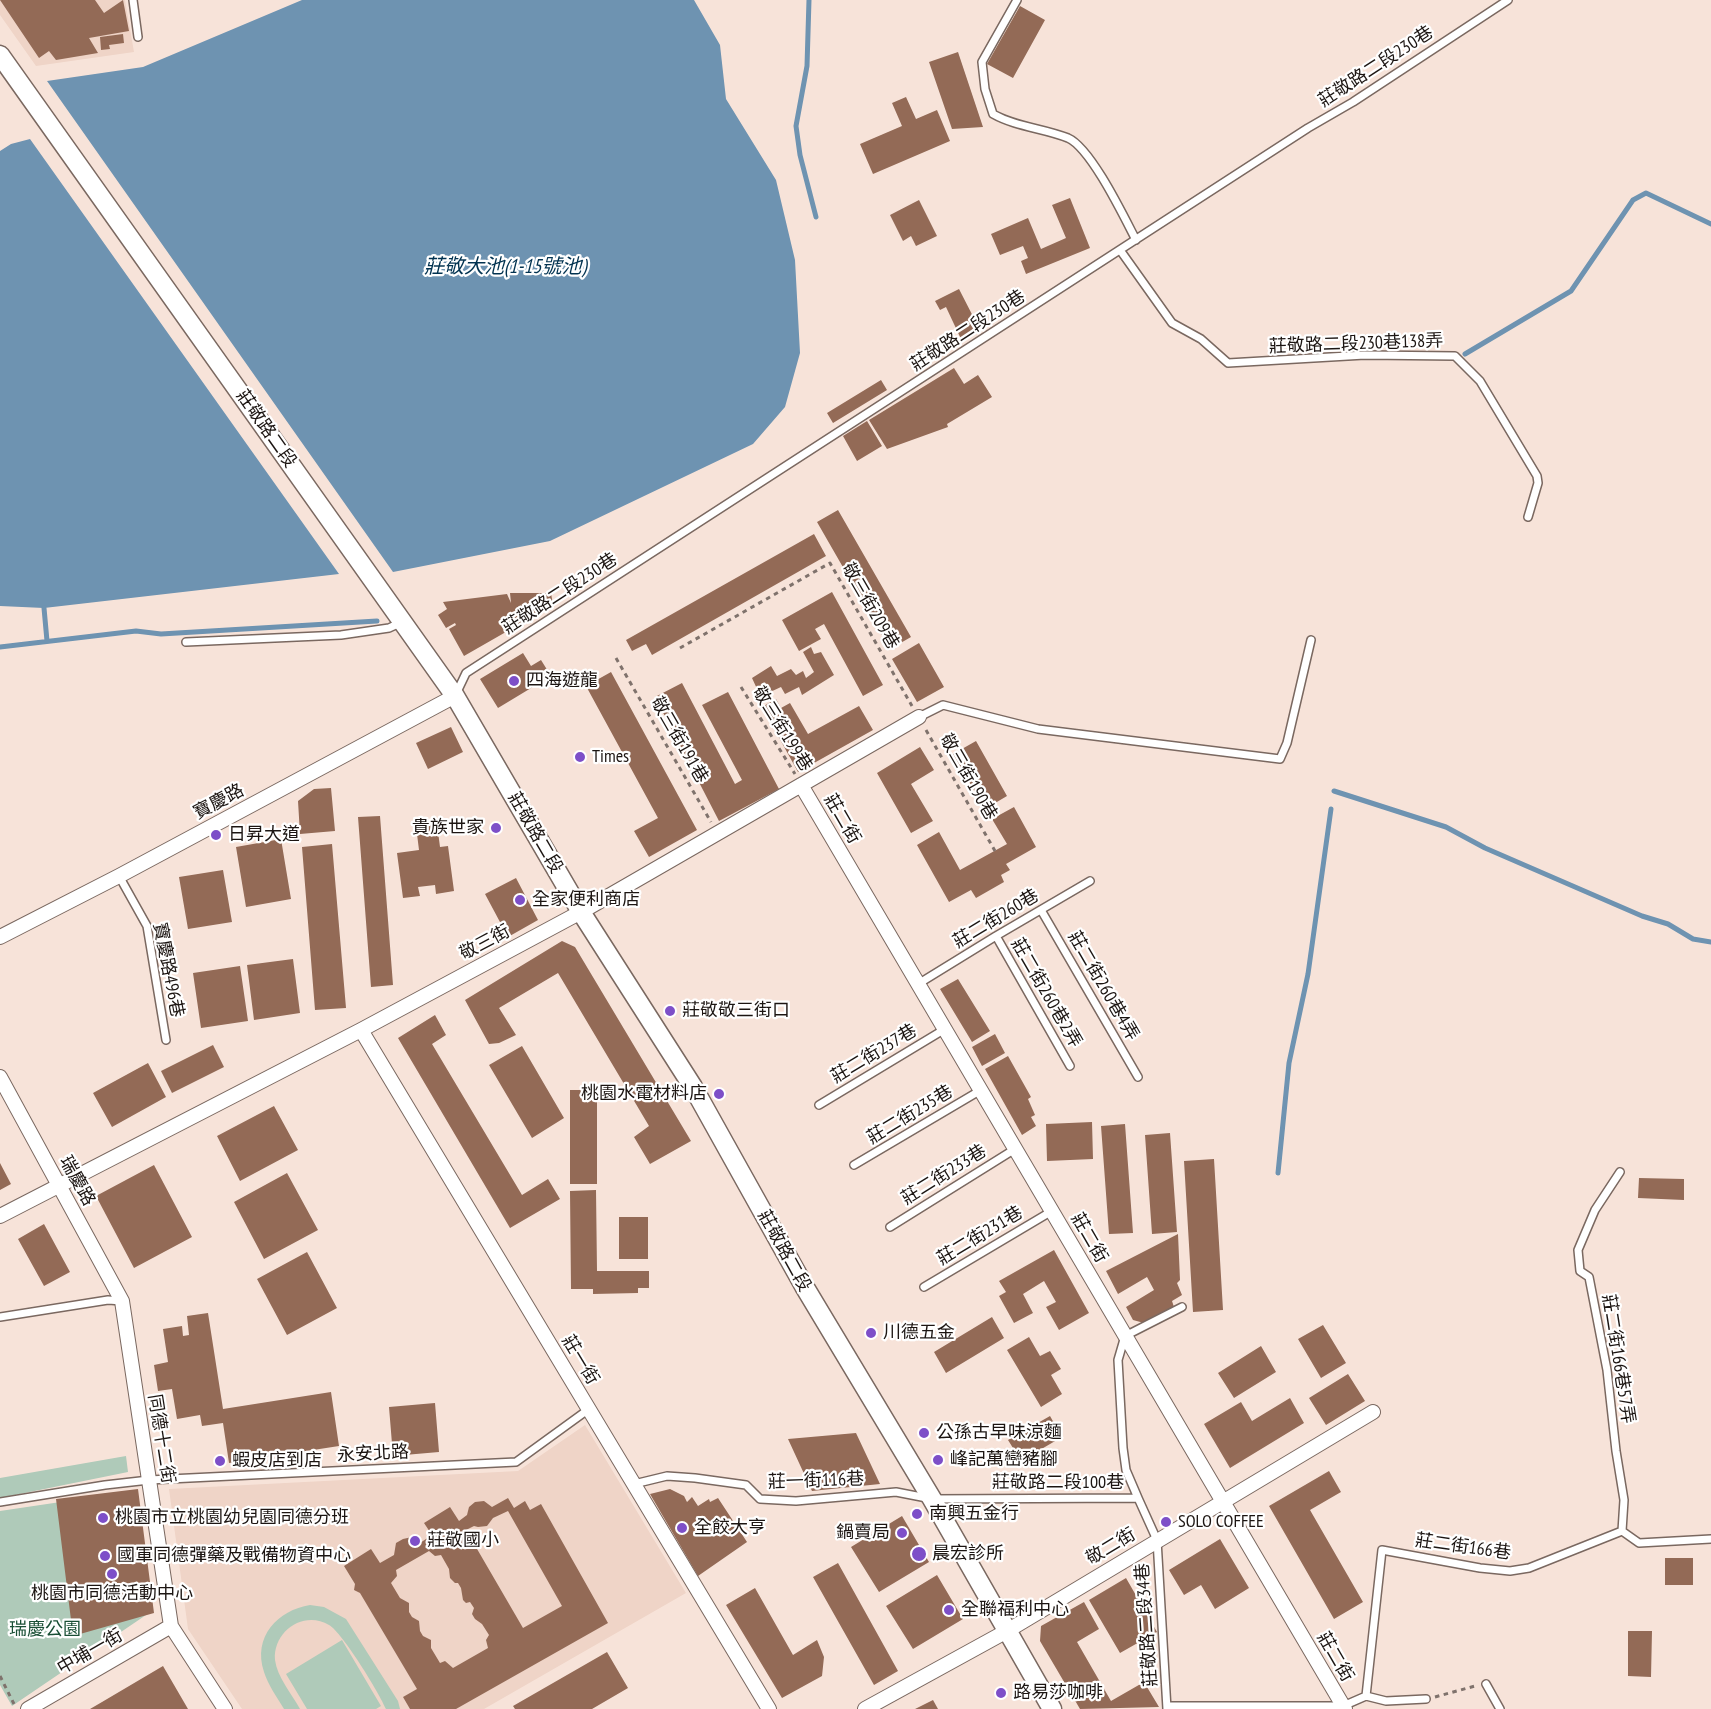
<!DOCTYPE html>
<meta charset="utf-8">
<style>
body{margin:0}
canvas{display:block;background:#f7e3d9}
</style>
<canvas width="1711" height="1709"></canvas>
<script>
const ctx = document.querySelector('canvas').getContext('2d');
ctx.lineJoin = 'round';
function fill(path, color) {
  ctx.fillStyle = color;
  ctx.fill(path, 'evenodd');
}
function stroke(path, color, width, dash) {
  ctx.strokeStyle = color;
  ctx.lineWidth = width;
  ctx.lineCap = dash ? 'butt' : 'round';
  ctx.setLineDash(dash || []);
  ctx.stroke(path);
}
function drawText(font, color, halo, rows, align = 'center') {
  ctx.font = font + ' "PT Sans Narrow","Noto Sans TC",sans-serif';
  ctx.lineWidth = 4.5;
  ctx.setLineDash([]);
  ctx.textBaseline = 'middle';
  ctx.strokeStyle = halo;
  ctx.fillStyle = color;
  for (const [text, x, y, turn = 0] of rows) {
    ctx.save();
    ctx.translate(x, y);
    ctx.rotate((+turn || 0) * Math.PI / 180);
    ctx.textAlign = isNaN(turn) ? turn : align;
    if (halo) ctx.strokeText(text, 0, 0);
    ctx.fillText(text, 0, 0);
    ctx.restore();
  }
}
const built = new Path2D(`
 M0,0h125l9,52 -98,14 -36,-51z
 M585,1425l101,168 -202,116h-242l-54,-80 -19,-140 349,-18z`);
const green = new Path2D(`
 M126,1456l2,16 -128,26v-20z
 M74,1500l72,115 -134,91 -12,-21v-174z
 M310,1605l14,2 22,12 52,82 2,8h-14c-6,-15 -44,-77 -57,-84 -25,-15 -56,6 -54,35 2,17 17,34 25,49h-16c-7,-12 -16,-24 -20,-37 -12,-35 14,-62 46,-67z
 M342,1640l39,66 -5,3h-69l-21,-35z`);
const water = new Path2D(`
 M302,0h392l26,45 6,54 50,81 19,80 5,93 -15,54 -32,37 -203,97 -157,31 -346,-491 96,-14z
 M30,139l309,435 -295,34 -44,-2v-455l11,-7z`);
const stream = new Path2D(`
 M809,0l-2,66 -11,60 4,29 16,62
 M1465,354l106,-63 62,-91 13,-7 65,31
 M44,608l3,33
 M0,647l136,-16 25,3 216,-13
 M1334,791l112,36 39,21 157,68 26,8 25,15 18,3
 M1278,1173l11,-110 19,-89 23,-165`);
const building = new Path2D(`
 M0,0h95l9,13 19,-13 6,31 -40,7 9,15 -42,7 -7,-9 -10,7z
 M1020,6l25,14 -32,58 -26,-14z
 M123,34l1,9 -15,2 1,4 -9,1 -1,-13z
 M958,52l25,75 -31,2 -23,-67z
 M906,97l10,22 21,-9 13,31 -77,33 -13,-30 42,-18 -10,-23z
 M1070,198l20,50 -64,26 -5,-13 7,-3 -5,-12 -23,9 -9,-21 37,-16 13,31 25,-11 -14,-33z
 M919,200l18,36 -21,10 -5,-10 -8,5 -13,-26z
 M959,289l21,41 -19,9 -15,-32 -6,3 -5,-9z
 M954,368l10,16 14,-9 14,22 -45,27 1,3 -61,22 -18,-29z
 M881,380l6,10 -54,33 -6,-10z
 M867,421l15,25 -25,15 -14,-25z
 M838,510l73,127 -21,12 -73,-127z
 M814,534l12,22 -174,99 -6,-11 -14,7 -6,-11z
 M832,592l51,93 -20,11 -39,-72 -9,5 6,10 -22,12 -17,-31z
 M510,593h41l2,12 -89,51 -15,-27 7,-4 -1,-2 -9,5 -8,-13 9,-6 -4,-7 64,-8 4,9z
 M919,643l25,44 -27,15 -25,-43z
 M811,647l3,7 7,-2 13,23 -32,20 -3,-8 -14,7 -4,-7 -13,6 -10,-2 -6,-13 19,-12 6,10 14,-7 5,6 7,-4 3,7 8,-6 -11,-20z
 M523,653l8,13 10,-6 10,16 -53,32 -18,-29z
 M611,672l86,158 -48,27 -15,-26 24,-13 -72,-132z
 M682,683l53,101 7,-4 -40,-75 26,-13 51,97 -60,32 -64,-124z
 M776,699l5,9 9,-5 18,31 51,-28 14,24 -75,42 -36,-65z
 M451,727l12,25 -35,17 -12,-26z
 M976,741l31,55 -22,13 -32,-55z
 M920,747l14,23 -23,14 22,37 -22,12 -34,-60z
 M331,788l4,43 -35,3 -2,-33 16,-12z
 M1014,807l22,40 -30,17 4,6 -9,5 3,7 -28,16 -5,-8 -22,12 -32,-57 22,-13 21,38 47,-26 -15,-25z
 M380,816l13,169 -22,2 -13,-170z
 M437,824l3,23 8,-1 6,45 -18,3 -1,-9 -17,2 2,9 -17,2 -6,-45 22,-3 -3,-24z
 M281,839l10,60 -45,8 -10,-60z
 M332,844l14,164 -31,2 -13,-163z
 M223,870l9,52 -44,7 -9,-52z
 M516,878l22,42 -30,17 -23,-43z
 M562,941l13,6 116,194 -41,23 -16,-27 15,-11 -91,-153 -59,35 17,27 -17,8 -10,1 -24,-44z
 M293,959l7,54 -46,7 -7,-55z
 M240,966l8,55 -47,7 -8,-55z
 M958,979l32,52 -18,11 -32,-53z
 M435,1015l11,20 -14,9 90,151 26,-16 12,20 -50,29 -112,-190z
 M995,1034l10,19 -23,13 -10,-19z
 M213,1045l11,22 -52,26 -11,-22z
 M522,1046l42,72 -32,20 -43,-73z
 M1008,1056l23,41 -3,2 7,16 -4,2 5,9 -14,9 -37,-66z
 M148,1063l18,34 -54,30 -19,-34z
 M570,1090h27v94h-27z
 M274,1106l24,44 -58,31 -23,-45z
 M1092,1122l1,37 -46,2 -1,-37z
 M1125,1124l8,109 -24,1 -8,-108z
 M1170,1133l7,99 -25,2 -7,-99z
 M1214,1159l9,151 -30,2 -9,-151z
 M0,1163l11,21 -11,6z
 M154,1165l38,72 -58,31 -38,-72z
 M287,1173l31,57 -54,29 -30,-57z
 M1639,1178l45,1v21l-46,-2z
 M596,1190l1,81h52v17h-11v5l-45,1v-5h-22l-1,-98z
 M619,1217h29v42h-29z
 M44,1224l26,48 -26,14 -26,-47z
 M1178,1234l2,46 -3,3 5,12 -10,6 3,9 -31,13 -11,-3 -7,-13 28,-17 -7,-13 -29,17 -12,-23z
 M1054,1250l35,63 -30,17 -13,-23 10,-5 -12,-21 -21,13 10,19 -19,10 -15,-27 7,-4 -7,-11z
 M307,1252l30,56 -50,27 -30,-56z
 M208,1313l15,96 108,-17 8,54 -110,17 -6,-40 -21,3 -2,-11 -23,4 -5,-30 -14,2 -4,-26 14,-3 -5,-33 19,-3 1,10 6,-1 -2,-19z
 M992,1317l12,21 -58,35 -12,-21z
 M1323,1325l23,38 -25,15 -23,-39z
 M1029,1337l11,19 10,-5 11,18 -10,6 11,19 -21,13 -34,-57z
 M1261,1346l15,26 -42,26 -16,-25z
 M1348,1374l17,27 -39,24 -17,-27z
 M1290,1398l14,25 -74,45 -26,-44 37,-22 11,19z
 M435,1403l4,49 -46,4 -4,-49z
 M1050,1416l12,21 -41,24 -13,-21z
 M856,1433l24,51 -68,7 -24,-52z
 M1329,1471l12,21 -31,18 53,92 -29,17 -65,-113z
 M138,1489l16,124 -81,23 -17,-137z
 M670,1489l14,7 3,6 5,-5 6,9 11,-7 1,3 8,-4 29,44 -49,34 -48,-82z
 M508,1498l6,10 11,-7 5,9 11,-6 67,119 -152,86h-46l-7,-12 14,-8 -57,-96 -6,-3 1,-6 -11,-18 27,-17 9,14 14,-8 2,-12 7,-4 9,-2 5,8 15,-10 -8,-12 26,-16 9,14 8,-6 2,-8 6,-5 9,-1 8,6zM508,1511l54,95 -39,22 -57,-98 8,-4 4,1 9,-1 6,-8zM429,1551l6,5 6,-1 8,14 1,9 5,5h3l3,5 2,12 3,3 4,-1 4,6 -2,6 3,5 7,5 7,11 -3,5 2,8 -35,20 -8,-7 -5,2 -9,-15v-8l-8,-4 -3,-5 -1,-10 -7,-4 -3,-5v-9l-9,-5 -9,-15 6,-7 -1,-6z
 M902,1516l27,46 -50,30 -28,-45z
 M1220,1539l29,49 -34,21 -14,-24 -17,10 -15,-25z
 M1665,1558h28v27h-28z
 M838,1563l60,108 -24,14 -61,-108z
 M937,1575l26,44 -50,30 -27,-43z
 M1126,1578l31,54 -37,21 -31,-53z
 M755,1588l38,67 24,-15 7,17 -2,19 -40,22 -56,-93z
 M1084,1602l15,27 -22,13 34,59 33,-19 15,25 -79,2 -40,-68 1,-15z
 M1628,1631h24l-1,46 -23,-1z
 M607,1652l21,36 -36,21h-77l-2,-3z
 M163,1666l25,43h-98l12,-7z
 M933,1700l5,9h-23z`);
const path = new Path2D(`
 M680,648l150,-85 82,143
 M616,658l95,164
 M741,687l54,87
 M926,730l69,121
 M0,1676l14,28
 M1435,1697l40,-11`);
const lane = new Path2D(`
 M133,0l5,37
 M1017,0l-35,62 3,27 8,25c23,13 50,14 75,24 23,10 56,79 68,102
 M1120,250l52,73 29,16 27,24 137,-8 90,1 25,25 57,95 1,7 -10,34
 M186,642l155,-7 48,-7 11,-5
 M456,694l10,-21 842,-545 45,-26 155,-102
 M919,717l24,-12 95,24 242,30 7,-16 24,-103
 M119,876l28,50 19,114
 M1041,910l97,167
 M996,936l74,130
 M918,984l78,-48 94,-55
 M819,1105l126,-76
 M854,1165l127,-75
 M1620,1172l-25,38 -17,40 2,21 9,6 18,93 9,81 8,49 -2,31
 M890,1227l125,-78
 M924,1287l128,-76
 M0,1317l108,-17 14,1
 M634,1484l33,-8 28,2 51,7 14,14 36,2 100,-9 36,7 206,-1 19,42 10,169
 M1138,1498l-12,-28 -3,-22 -5,-88 7,-24 57,-29
 M0,1502l105,-17 44,-5 367,-18 73,-53
 M1622,1531l17,12 72,-4
 M1486,1684l14,25
 M1366,1696l16,-146 98,18 30,3 19,-3 93,-37
 M1167,1706h176l23,-10 20,5 40,-2`);
const street = new Path2D(`
 M801,785l544,924
 M0,937l119,-61 336,-180
 M361,1030l408,679
 M0,1077l122,224 49,325 54,83
 M0,1216l361,-186 220,-118 338,-195
 M28,1709l143,-83
 M865,1709l142,-78 366,-219`);
const secondary = new Path2D(`
 M0,55l455,641 126,216 112,175 111,199 128,213 120,210`);
const markers = [
 [514,681,6,"#7d4fc8"],
 [580,757,6,"#7d4fc8"],
 [496,828,6,"#7d4fc8"],
 [216,835,6,"#7d4fc8"],
 [520,900,6,"#7d4fc8"],
 [670,1011,6,"#7d4fc8"],
 [719,1094,6,"#7d4fc8"],
 [871,1333,6,"#7d4fc8"],
 [924,1433,6,"#7d4fc8"],
 [938,1460,6,"#7d4fc8"],
 [220,1461,6,"#7d4fc8"],
 [917,1514,6,"#7d4fc8"],
 [103,1518,6,"#7d4fc8"],
 [1166,1522,6,"#7d4fc8"],
 [682,1528,6,"#7d4fc8"],
 [902,1533,6,"#7d4fc8"],
 [415,1541,6,"#7d4fc8"],
 [919,1554,8,"#7d4fc8"],
 [105,1556,6,"#7d4fc8"],
 [112,1574,6,"#7d4fc8"],
 [949,1610,6,"#7d4fc8"],
 [1001,1693,6,"#7d4fc8"]
];
const streetNames = [
 ["莊敬路二段230巷",1376,67,-33],
 ["莊敬路二段230巷",968,331,-33],
 ["莊敬路二段230巷138弄",1356,344,-2],
 ["莊敬路二段",266,429,55],
 ["莊敬路二段230巷",560,594,-33],
 ["敬三街209巷",870,606,60],
 ["敬三街199巷",782,729,58],
 ["敬三街191巷",679,740,60],
 ["敬三街190巷",968,777,60],
 ["寶慶路",219,802,-28],
 ["莊二街",842,819,60],
 ["莊敬路二段",535,833,60],
 ["莊二街260巷",996,919,-31],
 ["敬三街",485,943,-28],
 ["寶慶路496巷",168,970,79],
 ["莊二街260巷4弄",1103,986,60],
 ["莊二街260巷2弄",1046,993,60],
 ["莊二街237巷",874,1054,-31],
 ["莊二街235巷",910,1115,-31],
 ["莊二街233巷",944,1175,-32],
 ["瑞慶路",77,1181,61],
 ["莊二街231巷",980,1236,-31],
 ["莊二街",1089,1238,60],
 ["莊敬路二段",784,1251,61],
 ["莊二街166巷57弄",1618,1359,81],
 ["莊一街",580,1360,59],
 ["同德十二街",161,1439,81],
 ["永安北路",373,1454,-3],
 ["莊一街116巷",816,1481,-2],
 ["莊敬路二段100巷",1058,1483],
 ["敬二街",1111,1547,-31],
 ["莊二街166巷",1463,1547,8],
 ["莊敬路二段34巷",1147,1625,-94],
 ["中埔一街",90,1652,-30],
 ["莊二街",1335,1657,60]
];
const poiNames = [
 ["四海遊龍",526,681],
 ["Times",592,757],
 ["貴族世家",484,828,"right"],
 ["日昇大道",228,835],
 ["全家便利商店",532,900],
 ["莊敬敬三街口",682,1011],
 ["桃園水電材料店",707,1094,"right"],
 ["川德五金",883,1333],
 ["公孫古早味涼麵",936,1433],
 ["峰記萬巒豬腳",950,1460],
 ["蝦皮店到店",232,1461],
 ["南興五金行",929,1514],
 ["桃園市立桃園幼兒園同德分班",115,1518],
 ["SOLO COFFEE",1178,1522],
 ["全餃大亨",694,1528],
 ["鍋賣局",890,1533,"right"],
 ["莊敬國小",427,1541],
 ["晨宏診所",932,1554],
 ["國軍同德彈藥及戰備物資中心",117,1556],
 ["桃園市同德活動中心",112,1594,"center"],
 ["全聯福利中心",961,1610],
 ["路易莎咖啡",1013,1693]
];
const parkNames = [
 ["瑞慶公園",45,1630]
];
const waterNames = [
 ["莊敬大池(1-15號池)",505,267]
];
fill(built, '#efd4c7');
fill(green, '#afcab9');
fill(water, '#6e93b1');
stroke(stream, '#6e93b1', 5);
fill(building, '#936a56');
stroke(lane, '#7a6860', 10);
stroke(street, '#7a6860', 16);
stroke(secondary, '#7a6860', 21);
stroke(path, '#7f726c', 3, [4.5, 4.5]);
stroke(lane, '#fff', 7);
stroke(street, '#fff', 14);
stroke(secondary, '#fff', 18);
for (const [x, y, r, color] of markers) {
  const dot = new Path2D();
  dot.arc(x, y, r, 0, 2 * Math.PI);
  ctx.fillStyle = color;
  ctx.fill(dot);
  stroke(dot, '#fff', 2);
}
drawText('18px', '#1c1512', '#fff', streetNames);
drawText('18px', '#1c1512', '#fff', poiNames, 'left');
drawText('18px', '#194f35', '#fff', parkNames);
drawText('italic 20px', '#013250', '#fff', waterNames);
</script>
